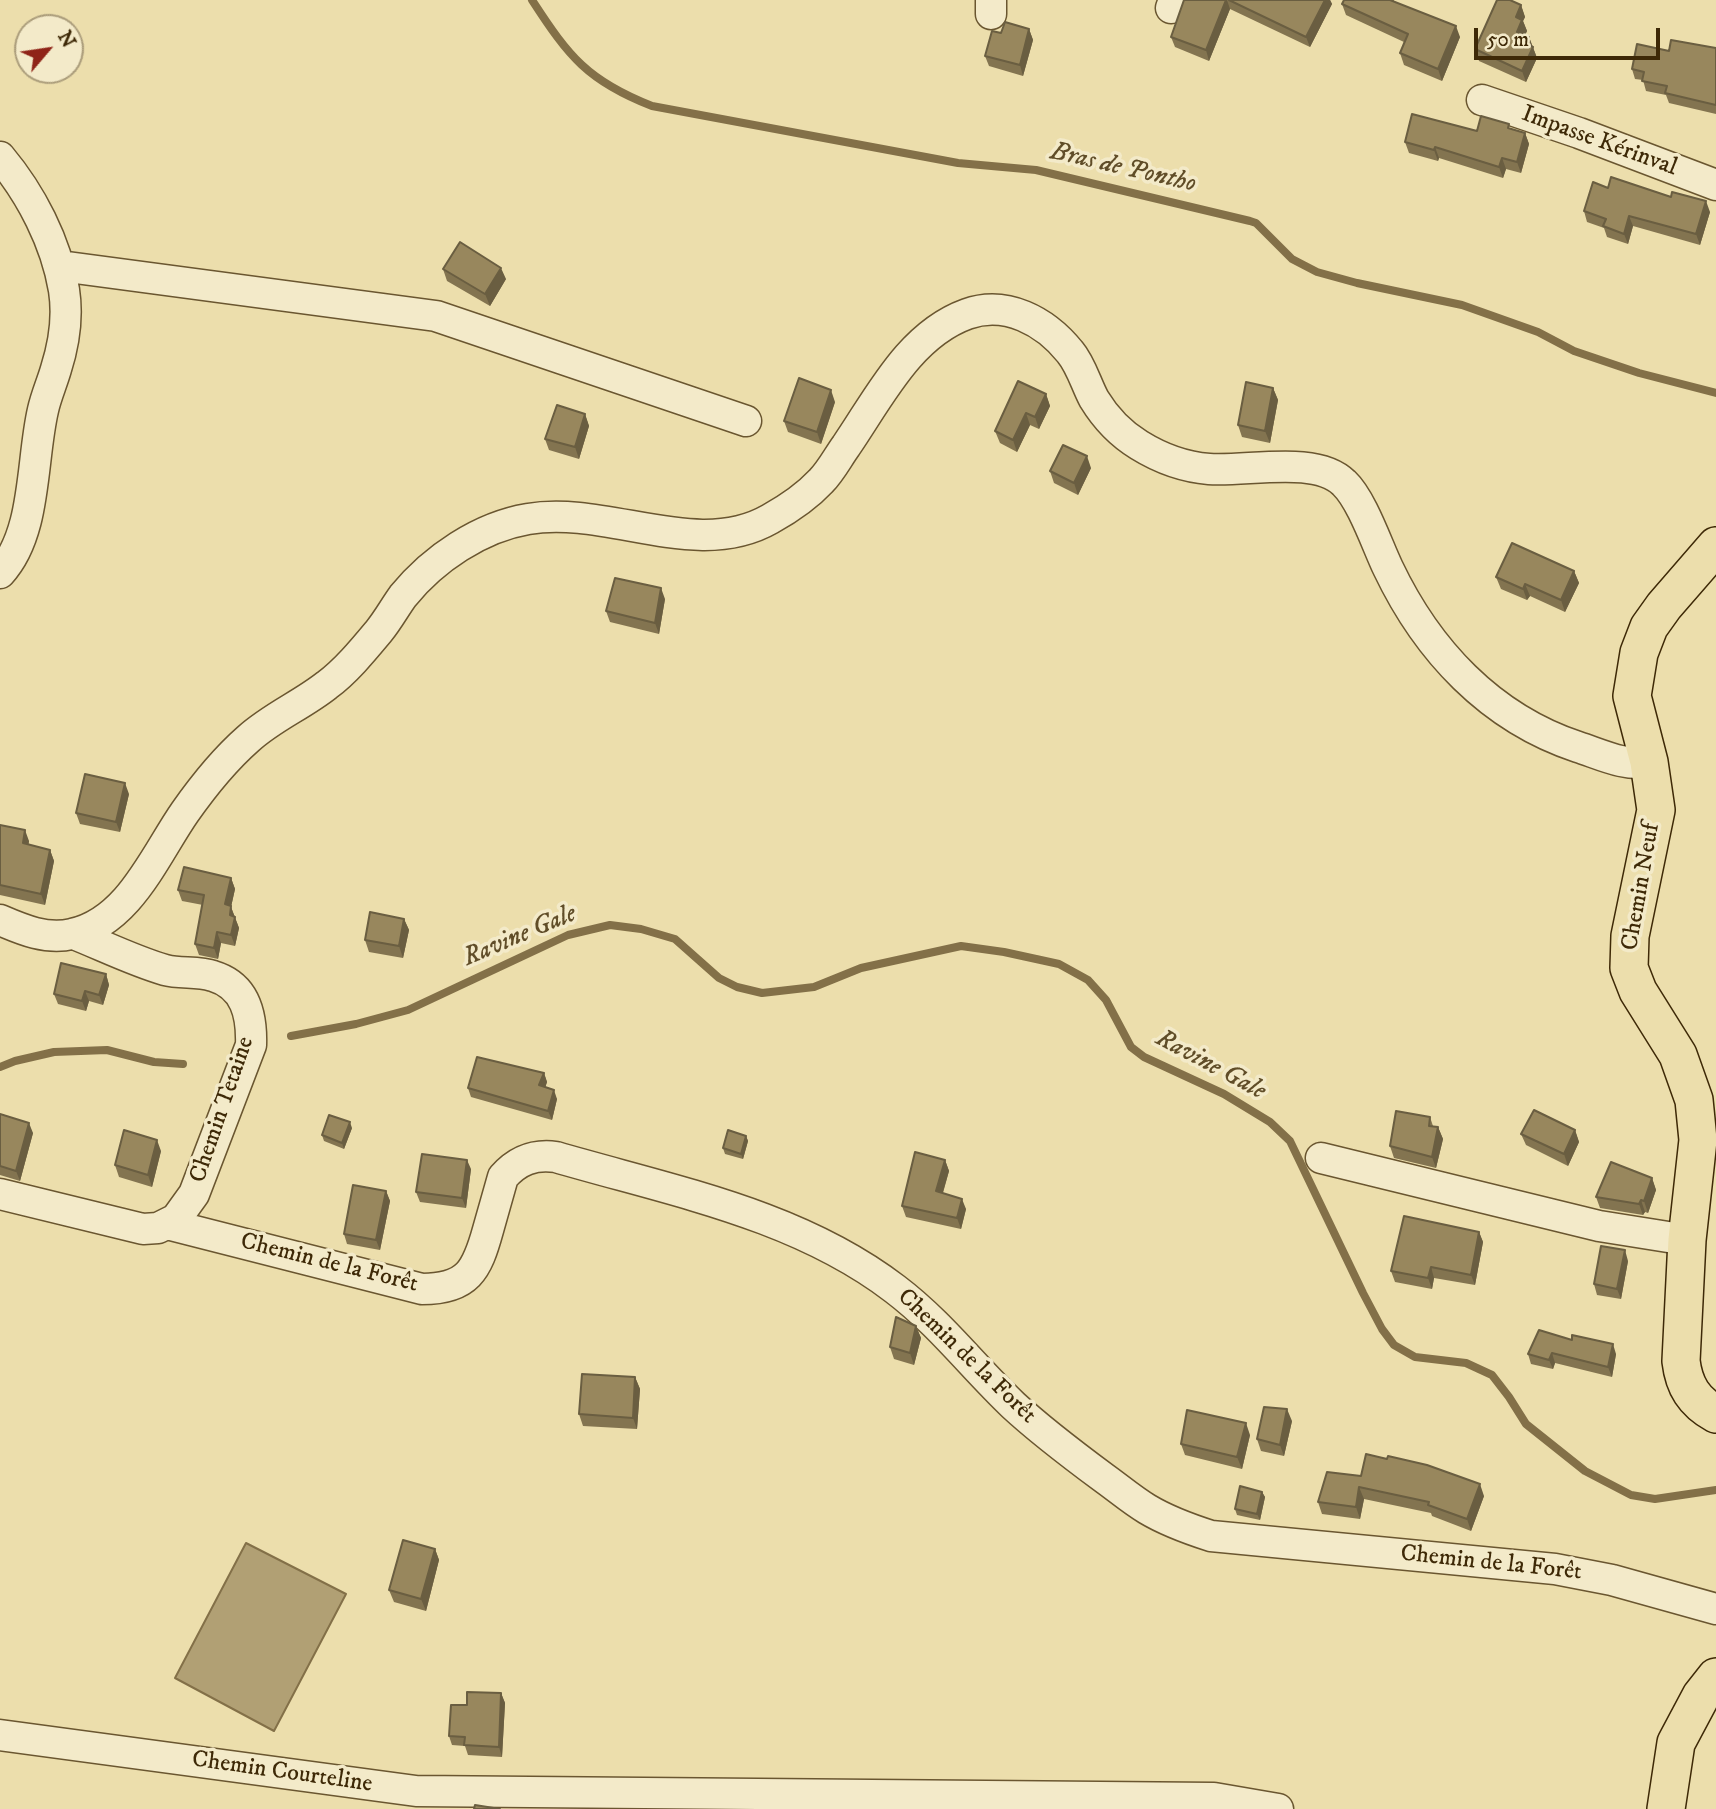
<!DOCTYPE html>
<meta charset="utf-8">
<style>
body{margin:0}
#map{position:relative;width:1716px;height:1809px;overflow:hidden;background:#ecdeac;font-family:"IM FELL DW Pica",serif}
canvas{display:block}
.north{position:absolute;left:14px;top:14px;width:70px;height:70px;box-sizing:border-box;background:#f3eac9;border:2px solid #ab9d7b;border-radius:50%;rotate:61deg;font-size:19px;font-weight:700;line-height:28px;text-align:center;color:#3e2907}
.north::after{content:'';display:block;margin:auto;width:24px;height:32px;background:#8f2418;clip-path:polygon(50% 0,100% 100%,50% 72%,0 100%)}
.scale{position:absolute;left:1474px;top:28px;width:186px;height:32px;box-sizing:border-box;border:4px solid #3e2907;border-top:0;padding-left:9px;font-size:21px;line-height:24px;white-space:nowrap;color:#3e2907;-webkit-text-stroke:5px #f3eac9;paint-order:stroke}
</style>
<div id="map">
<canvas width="1716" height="1809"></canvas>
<div class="north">N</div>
<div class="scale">50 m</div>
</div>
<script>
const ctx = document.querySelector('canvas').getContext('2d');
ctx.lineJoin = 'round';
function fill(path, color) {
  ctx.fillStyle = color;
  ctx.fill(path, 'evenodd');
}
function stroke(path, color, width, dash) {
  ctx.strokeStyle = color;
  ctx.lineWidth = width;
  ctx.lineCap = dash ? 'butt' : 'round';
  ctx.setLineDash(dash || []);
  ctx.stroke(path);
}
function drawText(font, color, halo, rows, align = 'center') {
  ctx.font = font + ' "IM FELL DW Pica",serif';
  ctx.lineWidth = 7;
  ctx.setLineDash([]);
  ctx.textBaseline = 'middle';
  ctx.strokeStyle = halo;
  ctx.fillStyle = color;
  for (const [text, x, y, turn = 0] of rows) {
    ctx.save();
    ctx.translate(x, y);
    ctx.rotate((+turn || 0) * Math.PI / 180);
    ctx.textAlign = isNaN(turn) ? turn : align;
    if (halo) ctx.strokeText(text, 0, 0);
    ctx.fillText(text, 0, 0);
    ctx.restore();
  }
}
const water = new Path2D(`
 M246,1543l100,51 -72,137 -99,-53z`);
const stream = new Path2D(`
 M532,0c37,57 56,81 120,106l306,57 78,7 214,51 6,2 36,36 25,13 40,11 105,22 76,27 36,19 65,22 77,20
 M291,1036l65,-12 52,-14 160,-75 42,-10 31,4 34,10 44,39 18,9 25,6 52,-6 47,-19 100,-22 43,6 55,12 29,16 18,20 25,47 13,10 80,37 46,28 20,19 73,152 19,36 12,16 21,12 51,6 26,12 17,22 17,27 59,47 46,24 24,4 61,-9
 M0,1067l15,-6 39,-9 53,-2 47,12 29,2`);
const minor = new Path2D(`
 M1171,8l3,-8
 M991,14v-14
 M1482,100l97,33 137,52
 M0,157c31,37 56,85 64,133 4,26 0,54 -8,79 -4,14 -10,27 -13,41 -12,51 -6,123 -43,163
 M60,266l376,50 310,105
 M0,920c23,10 47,20 72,14 57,-12 83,-79 113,-122 19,-27 38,-51 63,-73 24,-22 54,-34 79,-54 19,-14 37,-36 52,-54 9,-11 16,-24 24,-35 30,-37 77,-69 125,-77 79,-14 169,42 242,0 18,-10 37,-23 51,-38 10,-10 17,-24 25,-35 33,-48 63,-111 121,-132 39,-14 78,7 103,38 11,13 16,32 24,47 11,18 27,35 45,46 21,13 45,22 70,24 38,3 107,-14 135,14 18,17 33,62 44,85 39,82 102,150 190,179 22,7 48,20 71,15
 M1321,1158l278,68 88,14
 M0,1194l143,35 15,-1 18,-9 18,-25 57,-149c1,-30 -5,-59 -38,-69 -15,-5 -33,-2 -48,-6 -31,-9 -61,-24 -91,-36
 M167,1224l255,65c46,0 55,-19 66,-59 5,-18 10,-35 15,-53 15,-17 31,-23 53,-20 116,34 241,57 339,132 45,34 78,78 118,116 28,26 60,50 91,73 14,10 28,22 43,31 20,12 42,20 64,27l344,33 57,11 104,29
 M0,1735l416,56 798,7 64,11`);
const major = new Path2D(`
 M1716,546l-52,60 -15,21 -10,26 -7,43 17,66 7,48 -26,126 -1,32 9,23 40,64 16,45 4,40 -11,100 -6,121c3,25 13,41 35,53
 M1666,1809l10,-66 25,-47 15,-19`);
const wall = new Path2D(`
 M1184,0h146l2,4 -22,43 -80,-38 -21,52 -34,-14 -4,-10z
 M1344,0h50v1l66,36 -18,44 -38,-16 -4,-12 4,-11 -58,-27 -4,-11z
 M1521,5l4,12 -2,4 4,10 -2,4 4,2 8,21 -11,24 -47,-21 -4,-12z
 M1029,29l4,11 -10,36 -34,-10 -4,-10 16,-23z
 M1716,48v66l-47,-11 -3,-8 -20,-4 -3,-11 -8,-1 -3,-10 37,-18z
 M1510,129l15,4 4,11 -8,29 -15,-4 -3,9 -64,-20 -1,3 -29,-8 -4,-11 72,-11z
 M1608,188l102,24 -10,33 -67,-19 -5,18 -21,-7 -3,-9 -17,-6 -3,-11z
 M443,269l63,10 -16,27 -43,-25z
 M1273,388l5,12 -8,43 -28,-6 -4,-12z
 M1046,394l4,12 -11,23 -9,-4 -13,27 -17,-9 -5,-12z
 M835,402l-14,42 -33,-12 -4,-11z
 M585,414l4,12 -10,33 -30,-9 -4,-11z
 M1091,468l-13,27 -24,-12 -4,-12z
 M1574,571l5,12 -14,29 -35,-16 -3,4 -26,-11 -5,-12z
 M665,599l-6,35 -49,-12 -4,-11z
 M129,794l-9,38 -40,-8 -4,-11z
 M0,825l29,16 -1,4 22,5 4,11 -9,44 -45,-10z
 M231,878l4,11 -4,18 8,21 -4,18 -14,-3 -3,16 -19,-4 -4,-11 8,-39 -21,-4 -4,-11z
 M404,919l5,11 -6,28 -34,-6 -4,-12z
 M106,974l3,11 -6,20 -14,-4 -3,10 -28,-7 -4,-10z
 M544,1073l3,9 -2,5 12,12 -5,21 -81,-23 -3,-9z
 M0,1114l33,19 -13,48 -20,-6z
 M1430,1117l3,9 5,1 5,12 -7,29 -42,-10 -4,-12z
 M352,1128l-8,21 -20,-8 -2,-6z
 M1575,1130l4,12 -11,24 -42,-21 -5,-11z
 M746,1136l2,5 -5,18 -18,-5 -2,-6z
 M161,1151l-9,36 -33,-10 -4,-12z
 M945,1160l4,11 -6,22 23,16 -5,20 -55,-12 -4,-11z
 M471,1169l-5,39 -46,-6 -4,-10z
 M1652,1178l4,12 -8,23 -3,-1 -2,3 -43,-7 -4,-11z
 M386,1191l4,10 -10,49 -33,-6 -3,-10z
 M1479,1232l4,10 -8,43 -41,-7 -2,11 -37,-7 -4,-11z
 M1628,1261l-7,38 -24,-4 -3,-11z
 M916,1326l5,12 -7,27 -20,-6 -4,-12z
 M1539,1330l77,24 -4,23 -57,-14 -2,6 -22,-5 -3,-10z
 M635,1377l5,12 -3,40 -54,-3 -4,-12z
 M1292,1421l-8,35 -23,-5 -4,-12z
 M1250,1435l-8,34 -57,-14 -4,-11z
 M1327,1472l157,24 -13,35 -39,-15 -1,-3 -67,-14 -4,20 -38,-5 -4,-12z
 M1262,1492l3,5 -5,23 -23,-5 -2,-6z
 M435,1549l4,11 -13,51 -32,-9 -5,-12z
 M501,1693l4,10 -3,54 -34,-2 -3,-9 -13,-1 -3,-9 18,-31z`);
const shadedWall = new Path2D(`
 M1226,0h1l3,9 -21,52 -3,-11z
 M1325,0h5l2,4 -22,43 -4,-10z
 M1521,5l4,12 -2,4 4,10 -6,12 -4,-11 -1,-15z
 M1456,26l4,11 -18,44 -4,-12z
 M1029,29l4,11 -10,36 -3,-11z
 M1529,37l8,21 -11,24 -4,-11 4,-27z
 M1525,133l4,11 -8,29 -4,-11z
 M1435,147l4,11 -1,3 -4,-11z
 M1502,158l4,11 -3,9 -4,-11z
 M1706,201l4,11 -10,33 -4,-11z
 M1629,216l4,10 -5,18 -4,-10z
 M501,268l5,11 -16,27 -5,-12z
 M1273,388l5,12 -8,43 -5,-12z
 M831,390l4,12 -14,42 -4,-12z
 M1046,394l4,12 -11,23 -4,-12z
 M1026,413l4,12 -13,27 -4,-12z
 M585,414l4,12 -10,33 -4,-12z
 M1087,456l4,12 -13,27 -4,-12z
 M1574,571l5,12 -14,29 -4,-12z
 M1525,584l5,12 -3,4 -4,-11z
 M661,588l4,11 -6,35 -4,-11z
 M125,783l4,11 -9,38 -4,-10z
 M25,830l4,11 -2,13 -4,-11z
 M50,850l4,11 -9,44 -4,-11z
 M231,878l4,11 -4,18 8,21 -4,18 -4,-11 -1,-20 -5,-11z
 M404,919l5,11 -6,28 -4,-12z
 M217,932l4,11 -3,16 -4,-11z
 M106,974l3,11 -6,20 -4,-10z
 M85,991l4,10 -3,10 -4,-10z
 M544,1073l3,9 -4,13 -4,-10z
 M554,1090l3,9 -5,21 -4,-9z
 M350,1122l2,6 -8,21 -2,-6z
 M29,1123l4,10 -13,48 -4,-10z
 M1438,1127l5,12 -7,29 -4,-11z
 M1575,1130l4,12 -11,24 -4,-12z
 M746,1136l2,5 -5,18 -2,-5z
 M157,1140l4,11 -9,36 -4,-12z
 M467,1160l4,9 -5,39 -4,-10z
 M945,1160l4,11 -9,31 -4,-11z
 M1652,1178l4,12 -8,23 -4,-12z
 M386,1191l4,10 -10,49 -4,-10z
 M962,1199l4,10 -5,20 -4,-11z
 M1641,1200l4,12 -2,3 -4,-11z
 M1479,1232l4,10 -8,43 -4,-10z
 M1625,1250l3,11 -7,38 -4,-10z
 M1431,1267l3,11 -2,11 -4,-11z
 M916,1326l5,12 -7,27 -4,-12z
 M1613,1344l3,10 -4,23 -4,-10z
 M1552,1353l3,10 -2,6 -4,-9z
 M635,1377l5,12 -3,40 -4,-11z
 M1287,1409l5,12 -8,35 -4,-11z
 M1246,1423l4,12 -8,34 -5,-12z
 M1480,1484l4,12 -13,35 -4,-12z
 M1359,1487l5,12 -4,20 -4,-12z
 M1262,1492l3,5 -5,23 -3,-6z
 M435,1549l4,11 -13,51 -5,-12z
 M501,1693l4,10 -3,54 -3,-10z`);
const building = new Path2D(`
 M1184,0h42l-20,50 -35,-13z
 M1229,0h96l-19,37z
 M1344,0h46l66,26 -18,43 -38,-16 8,-19 -66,-30z
 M1497,0h13l11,5 -5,12 6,3 -5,12 12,5 -3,7 7,3 -11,24 -47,-22z
 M1005,22l24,7 -9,36 -35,-9 7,-25 9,2z
 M1671,40l45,8v57l-51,-12 2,-7 -25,-5 2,-9 -12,-3 5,-25 32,7z
 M1412,114l65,17 4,-15 28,8 -1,4 17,5 -8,29 -15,-4 -3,9 -64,-20 -1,3 -29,-8z
 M1611,177l60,20 1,-5 34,9 -10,33 -67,-18 -5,18 -21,-8 3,-7 -22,-8 9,-29 15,6z
 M460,242l41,26 -16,26 -42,-25z
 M799,378l32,12 -14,42 -33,-11z
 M1018,381l28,13 -11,23 -9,-4 -13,27 -18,-9z
 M1246,382l27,6 -8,43 -27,-6z
 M557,405l28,9 -10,33 -30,-8z
 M1063,445l24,11 -13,27 -24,-12z
 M1512,543l62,28 -13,29 -36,-16 -2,5 -27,-12z
 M615,578l46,10 -6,35 -49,-12z
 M85,774l40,9 -9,39 -40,-9z
 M0,825l25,5 -2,13 27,7 -9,44 -41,-9z
 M184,867l47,11 -6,26 6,2 -1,9 5,2 -4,18 -14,-3 -3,16 -19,-4 9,-49 -26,-5z
 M370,912l34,7 -5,27 -34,-6z
 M61,963l45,11 -7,21 -14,-4 -3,10 -28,-7z
 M477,1057l67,16 -5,12 15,5 -6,21 -80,-23z
 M1534,1110l41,20 -11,24 -43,-20z
 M1396,1111l34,6 -1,9 9,1 -6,30 -42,-11z
 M0,1114l29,9 -13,48 -16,-5z
 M329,1115l21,7 -8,21 -20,-8z
 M124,1130l33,10 -9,35 -33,-10z
 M728,1130l18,6 -5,18 -18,-6z
 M915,1152l30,8 -9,31 26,8 -5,19 -55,-12z
 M422,1154l45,6 -5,38 -46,-6z
 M1611,1162l41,16 -8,23 -3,-1 -2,4 -43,-7z
 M353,1185l33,6 -10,49 -32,-6z
 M1404,1216l75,16 -8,43 -40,-8 -3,11 -37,-7z
 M1601,1246l24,4 -8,39 -23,-5z
 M896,1317l20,9 -6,27 -20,-6z
 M1539,1330l33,10v-5l41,9 -5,23 -56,-14 -3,7 -21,-6z
 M582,1374l53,3 -2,41 -54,-4z
 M1264,1407l23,2 -7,36 -23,-6z
 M1187,1410l59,13 -9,34 -56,-13z
 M1366,1454l21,5 1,-3 39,9 53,19 -13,35 -39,-14 1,-3 -70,-15 -3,20 -38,-5 9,-30 34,4z
 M1240,1486l22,6 -5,22 -22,-5z
 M403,1540l32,9 -14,50 -32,-9z
 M467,1692l34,1 -2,54 -35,-2 1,-8 -16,-1 2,-31h16z
 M475,1805l25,4h-26z`);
const streetNames = [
 ["Impasse Kérinval",1599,142,20],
 ["Chemin Neuf",1642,887,-80],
 ["Chemin Tetaine",223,1110,-71],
 ["Chemin de la Forêt",329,1264,14],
 ["Chemin de la Forêt",966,1357,44],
 ["Chemin de la Forêt",1491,1564,6],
 ["Chemin Courteline",282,1773,8]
];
const waterNames = [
 ["Bras de Pontho",1123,169,13],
 ["Ravine Gale",520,937,-23],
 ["Ravine Gale",1210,1066,28]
];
fill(water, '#b1a074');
stroke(water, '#837048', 2);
stroke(stream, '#837048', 8);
stroke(minor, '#6a5630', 33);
stroke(major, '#3e2907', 40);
stroke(minor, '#f3eac9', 30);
stroke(major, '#ecdeac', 37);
fill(wall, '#837450');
fill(shadedWall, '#6a5e41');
fill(building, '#98875d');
stroke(building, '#6a5e41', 2);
drawText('24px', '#3e2907', '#f3eac9', streetNames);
drawText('italic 26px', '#604d28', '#f3eac9', waterNames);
</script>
